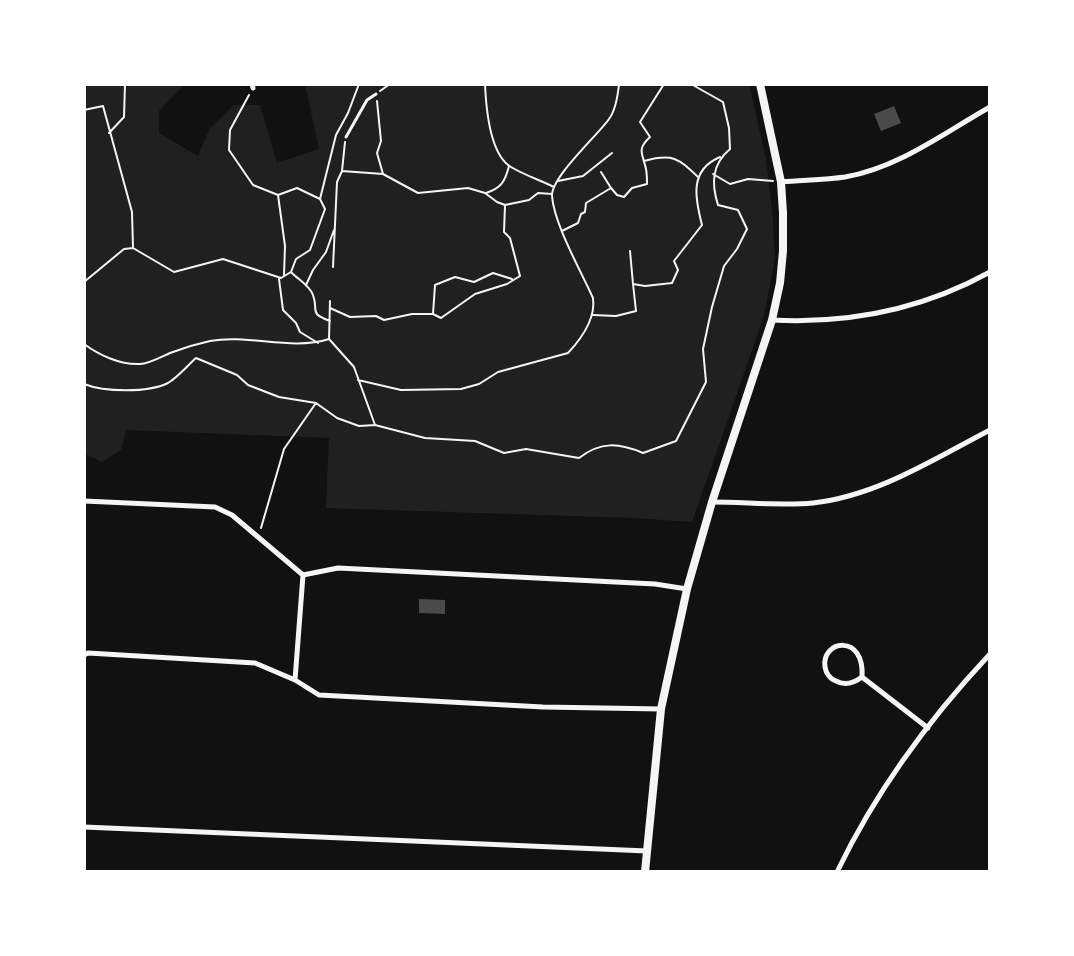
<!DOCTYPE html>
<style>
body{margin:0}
#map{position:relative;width:1074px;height:956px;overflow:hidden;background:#111;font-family:Inter,sans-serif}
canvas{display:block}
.frame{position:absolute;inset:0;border:86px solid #fff;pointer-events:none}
</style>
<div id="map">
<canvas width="1074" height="956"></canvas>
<div class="frame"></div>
</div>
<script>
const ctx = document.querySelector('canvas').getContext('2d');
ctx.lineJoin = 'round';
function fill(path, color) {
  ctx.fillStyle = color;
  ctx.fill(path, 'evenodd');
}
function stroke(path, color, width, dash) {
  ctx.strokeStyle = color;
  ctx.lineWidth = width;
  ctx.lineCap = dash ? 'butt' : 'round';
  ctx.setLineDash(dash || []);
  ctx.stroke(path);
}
const green = new Path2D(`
 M84,84h105l-7,3 -23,24v22l39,23 12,-28 24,-23h26l17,58 42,-14 -14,-65h444l17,75 6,50 3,49 -11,58 -72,206 -59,-4 -307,-10 3,-70 -203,-8 -5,20 -19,12 -17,-8z`);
const building = new Path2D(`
 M894,106l7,17 -20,8 -7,-17z
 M419,599l26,1v14l-26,-1z`);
const path = new Path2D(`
 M485,84c1,23 4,70 26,83 13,8 29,13 43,20
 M380,91l10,-7
 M249,95l-19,35 -1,20 24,35 25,10 19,-7 23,11
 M377,101l4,40 -4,12 6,21 35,19 50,-5 17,5 12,9 8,3 24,-5 9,-7 14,1
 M84,110l19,-4 29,106 1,36
 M109,133l15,-16 1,-33
 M644,161c29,-8 34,-3 55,17
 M342,171l41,3
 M601,172l10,16
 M713,174l17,10 18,-5 25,2
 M558,181l25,-5 29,-23
 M486,193c15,-5 19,-11 23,-27
 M278,195l7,51 -1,29
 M562,231l16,-8 3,-9 4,-2 1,-9 25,-15 6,7 7,2 8,-9 15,-4c0,-5 0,-10 -1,-15 -3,-15 -10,-19 4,-32l-10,-15 24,-38
 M133,248l41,24 49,-13 58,19 10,-6 5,-13 14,-9 15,-41 -5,-10 16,-64 12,-22 11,-29
 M630,251l3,33 12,2 27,-3 6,-13 -4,-9 28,-36c-7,-27 -13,-55 18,-68
 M333,267l4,-85 5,-11 3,-29
 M292,273c7,7 18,13 21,22 6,16 -5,18 17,26
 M279,279l4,31 13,13 4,9 18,11
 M84,282l40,-33 9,-1
 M306,285l7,-15 13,-18 8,-22
 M330,301l-1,38 25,28 21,58
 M330,308l20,9 26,-1 8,4 28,-6h21l8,4 34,-24 32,-10 13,-8 -10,-38 -6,-6 1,-27
 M433,314l2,-29 20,-8 19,5 19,-9 19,6
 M593,315l23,1 20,-5 -3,-27
 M84,344c15,11 36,21 56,20 9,0 21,-7 30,-11 13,-5 26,-9 40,-12 39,-7 81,10 119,-2
 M358,380l43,10 60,-1 18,-5 19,-12 70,-19c14,-15 28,-34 25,-55 -12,-27 -39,-74 -41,-102 -1,-19 46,-61 57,-77 6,-8 9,-25 10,-35
 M84,384c20,8 64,9 84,-1 10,-6 19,-17 28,-25l41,17 11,10 31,12 37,6 21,15 22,8 16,-1 50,13 50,3 29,12 22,-4 53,9c22,-17 40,-15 64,-5l33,-12 30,-59 -3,-33 9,-42 12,-41 13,-17 10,-20 -9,-19 -20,-5c-7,-22 -6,-41 12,-56l-1,-21 -6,-26 -32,-18
 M261,528l23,-79 32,-46`);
const service = new Path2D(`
 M346,137l21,-37 9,-6`);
const minor = new Path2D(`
 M252,84l1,4
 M781,182c21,-2 43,-2 64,-5 53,-9 99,-44 145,-70
 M772,320c76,4 151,-11 218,-48
 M84,501l131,6 17,8 71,60 35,-7 317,16 32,5
 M712,502c33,0 68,4 101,1 64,-7 121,-44 177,-73
 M84,655l4,-2 167,10 40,17 24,15 224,12 118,2
 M862,677c-8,6 -17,9 -26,4 -6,-2 -10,-8 -11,-14 -4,-27 40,-34 37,10l66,51
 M295,680l8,-105
 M84,827l563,24
 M837,872c38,-79 93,-154 153,-218`);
const secondary = new Path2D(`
 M645,872l16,-163 26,-120 25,-87 60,-182 8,-37 3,-32v-38l-2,-31 -21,-98`);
fill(green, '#202020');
fill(building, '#4a4a4a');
stroke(path, '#f5f5f5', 2);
stroke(service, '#f5f5f5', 3);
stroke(minor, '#f5f5f5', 5);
stroke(secondary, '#f5f5f5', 8);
</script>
